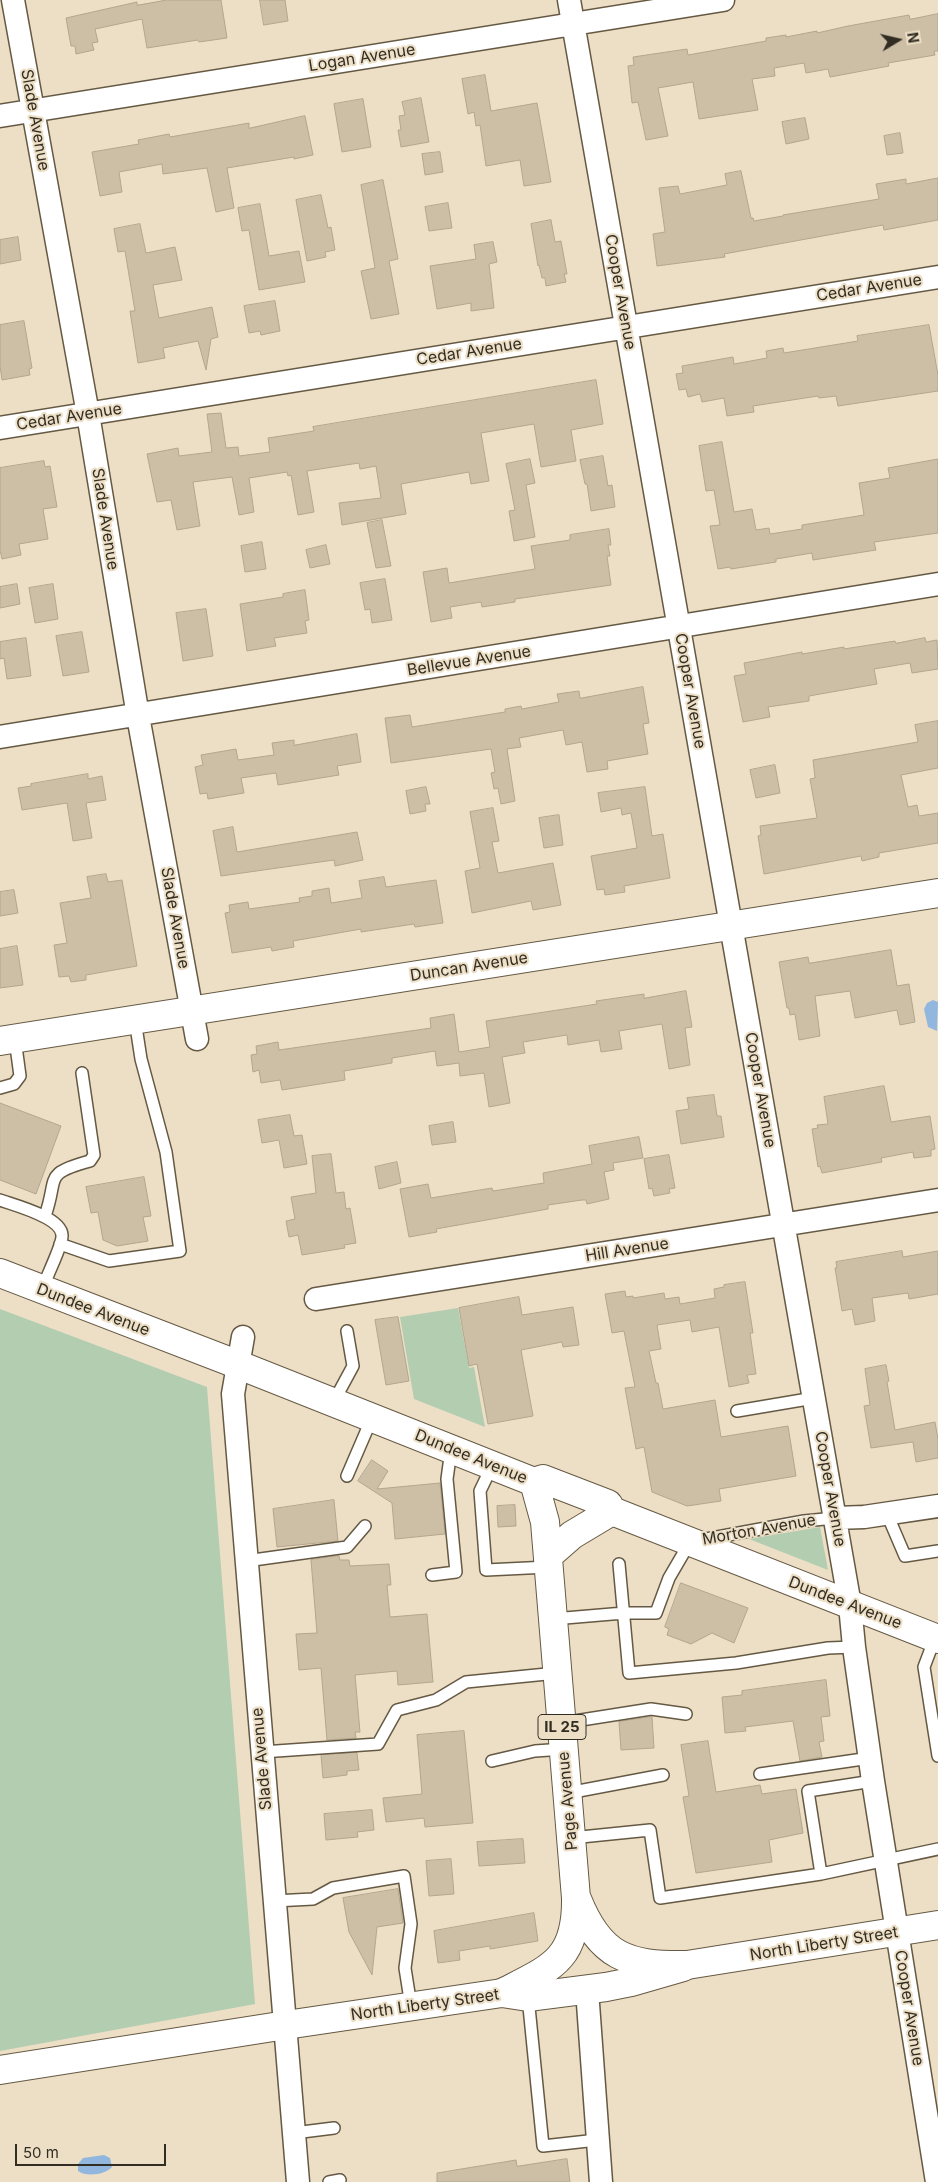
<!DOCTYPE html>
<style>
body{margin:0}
#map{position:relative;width:938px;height:2182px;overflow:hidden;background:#eddfc6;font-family:Inter,sans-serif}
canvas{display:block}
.north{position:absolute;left:873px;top:15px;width:50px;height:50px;-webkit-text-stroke:4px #eddfc6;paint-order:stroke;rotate:81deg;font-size:14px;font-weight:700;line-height:20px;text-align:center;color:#322d23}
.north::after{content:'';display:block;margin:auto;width:18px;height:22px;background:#322d23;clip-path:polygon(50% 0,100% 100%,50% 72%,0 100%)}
.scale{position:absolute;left:15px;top:2144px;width:151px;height:22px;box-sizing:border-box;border:2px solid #322d23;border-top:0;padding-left:6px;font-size:15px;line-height:18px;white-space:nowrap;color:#322d23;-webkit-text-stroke:4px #eddfc6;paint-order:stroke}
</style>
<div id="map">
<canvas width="938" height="2182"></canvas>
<div class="north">N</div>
<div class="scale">50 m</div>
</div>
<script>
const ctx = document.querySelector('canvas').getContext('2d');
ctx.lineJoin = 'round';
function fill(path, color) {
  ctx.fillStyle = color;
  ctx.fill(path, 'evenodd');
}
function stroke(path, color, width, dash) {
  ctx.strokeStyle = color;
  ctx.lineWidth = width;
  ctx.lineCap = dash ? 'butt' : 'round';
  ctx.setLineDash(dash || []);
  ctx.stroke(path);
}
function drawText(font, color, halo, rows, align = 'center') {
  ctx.font = font + ' Inter,sans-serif';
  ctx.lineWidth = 4;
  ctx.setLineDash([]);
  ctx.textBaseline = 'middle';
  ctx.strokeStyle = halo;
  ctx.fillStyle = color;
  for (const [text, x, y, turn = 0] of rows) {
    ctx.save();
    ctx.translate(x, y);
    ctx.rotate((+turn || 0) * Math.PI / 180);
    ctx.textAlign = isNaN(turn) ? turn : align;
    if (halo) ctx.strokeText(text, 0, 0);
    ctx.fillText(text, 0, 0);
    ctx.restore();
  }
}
const green = new Path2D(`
 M458,1308l11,60 5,-1 11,60 -71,-28 -14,-82z
 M0,1309l207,78 48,617 -255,47z
 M820,1527l8,43 -79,-31z`);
const water = new Path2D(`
 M933,1000l5,2 -1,29 -9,-4 -4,-18 3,-6z
 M104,2155l6,3 2,9c-7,8 -26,10 -34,4v-7l5,-6z`);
const building = new Path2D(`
 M167,0h54l6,38 -28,4 -1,-2 -51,8 -5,-29 -47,10 3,13 -6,1 2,7 -18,4 -1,-8h-4l-5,-28 71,-16v3z
 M260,0h25l3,21 -24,4z
 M938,14v37h-4l1,4 -47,8 1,3 -59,11 -2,-8 -22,4 -2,-10 -30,5 1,8 -23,3 6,31 -59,9 -6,-37 -35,6 10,48 -22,4 -8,-38 -6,1 -4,-37 6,-1 -1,-8 54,-8 1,6 78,-14v-3l20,-3v2l31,-6v2l31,-7 61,-11 1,4z
 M485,75l6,36 46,-8 14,79 -27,4 -4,-26 -34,6 -6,-41 -4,1 -2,-14 -6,2 -6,-35z
 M421,98l8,44 -28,5 -3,-17h3l-2,-14 6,-1 -3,-13z
 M363,99l8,48 -29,5 -8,-48z
 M305,116l8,39 -19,4v-2l-67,11 7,40 -18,4 -9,-44 -44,6 -1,-10 -43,8 3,20 -22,4 -8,-44 47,-8 -1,-4 31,-6 1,3 79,-14v5z
 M805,118l4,21 -23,5 -4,-22z
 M900,133l3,20 -16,2 -3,-19z
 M440,152l3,20 -18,3 -3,-21z
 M741,171l10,47h2l1,3 29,-5v-1l96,-16 -3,-15 30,-5v5l32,-6v42l-54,10 -1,-5 -159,29 1,3 -68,9 -4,-32 12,-2 -6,-44 19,-2 2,8 47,-9 -2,-11z
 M383,180l15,79 -9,2 10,53 -28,5 -10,-48 14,-3 -14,-83z
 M321,195l7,33 3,-1 4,23 -10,2 1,5 -19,4 -11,-61z
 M448,203l4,25 -23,3 -4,-24z
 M260,204l9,52 30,-5 6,31 -46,8 -10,-60 -7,1 -4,-23z
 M551,220l4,22 6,-1 6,33h-3l2,8 -20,4 -1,-8h-3l-3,-13 -1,1 -7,-42z
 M140,224l6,29 29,-6 7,33 -29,5 6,33 53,-11 6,30 -7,2 -5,31 -8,-29 -35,7 2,10 -27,5 -8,-52h5l-10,-60 -7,1 -4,-23z
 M18,237l3,23 -21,4v-24z
 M493,242l4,20 -8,2 5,44 -23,3v-8l-34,6 -7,-43 46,-7 -2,-14z
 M275,301l5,30 -19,4 -1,-4 -11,2 -5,-27z
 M24,321l8,47 -3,1 1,6 -28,5 -2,-14v-41z
 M929,325l9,50v16l-100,15 -2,-10 -17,2 -1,-2 -65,10 1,6 -27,4 -3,-18 -22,4 -2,-8 -12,3 -2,-8 -7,1 -3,-16 7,-1 -1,-7 51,-9 1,7 33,-6 -1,-7 17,-3 1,5 74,-12 -1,-5z
 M596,380l7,44 -32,6 5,31 -35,6 -7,-43 -53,9 8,48 -18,3 -2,-12 -68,12 5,30 -64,11 -3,-22 42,-5 -5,-32 -16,3 -1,-6 -52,8 7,41 -16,3 -7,-40 -3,1 -1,-4 -38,6 5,34 -15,3 -7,-38 -39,5 7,44 -23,4 -6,-30 -14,2 -10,-48 31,-6 1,8 33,-4 -5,-38 14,-1 5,35 12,-1 1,9 31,-4 -2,-14 46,-7 -1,-4z
 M722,442l12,70 18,-3 4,21 13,-2 1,6 32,-5v-4l62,-10 -5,-32 31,-5 -2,-10 50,-9v74l-64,9 2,8 -63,10 -1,-7 -36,6v3l-45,7 -1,-2 -12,2 -8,-43 10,-1 -6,-35 -8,1 -7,-45z
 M603,456l5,30 4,-1 3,22 -24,4 -4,-27h-2l-5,-24z
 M530,459l5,24 -9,2 9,52 -21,4 -5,-30 6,-1 -9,-46z
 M44,461l1,6 5,-1 7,41 -14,2 5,30 -29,5 2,11 -19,4 -2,-9v-82z
 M382,520l9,46 -15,2 -9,-45z
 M609,529l2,16h-3l2,11h-3l4,29 -96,14v3l-33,5 -1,-5 -31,5 2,11 -21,4 -8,-50 24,-4 2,15 86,-14 -4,-23 39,-6v-5z
 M262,542l4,27 -21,3 -4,-26z
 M326,545l4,19 -20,4 -4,-18z
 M385,579l7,41 -20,3 -2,-14 -5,1 -5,-27z
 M17,584l3,20 -20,4v-21z
 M53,584l5,35 -23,4 -6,-35z
 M305,590l4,30 -4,1 2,12 -33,5 2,8 -29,5 -7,-47 43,-7v-3z
 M206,609l7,47 -30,5 -7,-48z
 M82,632l7,40 -26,4 -7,-40z
 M26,638l5,38 -24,3 -3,-21 -4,1v-17z
 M925,638l1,4 11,-2 1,29 -26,4 -2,-10 -36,6 3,15 -68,12v5l-41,6 2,10 -27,5 -9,-46 12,-2 -2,-11 58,-11v2l42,-7v2l51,-8 1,2z
 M643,687l6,36 -6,1 5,30 -41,7 1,8 -21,3 -5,-30 -16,3 -3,-15 -44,8 2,9 -14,2 8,52 -14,3 -3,-16 -4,1 -3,-16 4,-1 -4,-23 -100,14 -6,-45 25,-3 2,12 93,-15v-3l16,-3 1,3 37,-7 -2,-8 22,-3 1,7z
 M938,721v47l-37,7 7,32 9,-2 2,11 19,-3v30l-59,10v4l-17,4 -1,-5 -97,18 -6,-38 3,-1 -1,-9 57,-8 -7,-39 5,-1 -2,-18 105,-18 -3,-17z
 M357,734l4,28 -24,4 2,9 -61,10 -2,-12 -35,5 3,15 -36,6 -1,-6 -7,1 -5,-27 8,-2 -2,-10 35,-6 2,11 36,-5 -2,-12 22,-3v5z
 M775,765l5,28 -24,5 -6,-28z
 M88,774v5l14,-3 4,24 -20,3 6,35 -19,3 -6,-38 -45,7 -4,-22 13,-2v-2z
 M426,787l4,17h-5l1,7 -16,3 -4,-23z
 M645,787l7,49 11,-2 7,44 -46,8 1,6 -20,3 -1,-6 -7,1 -6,-34 46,-8 -6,-35 -9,2 -1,-7 -20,4 -3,-19z
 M493,808l6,33 -7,1 6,31 55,-10 8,42 -28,5 -2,-9 -59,12 -7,-42 15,-3 -10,-56z
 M559,815l4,30 -19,3 -5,-30z
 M233,827l4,25 120,-20 6,28 -28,6 -1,-6 -113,16 -8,-45z
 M106,874l2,8 14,-2 15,86 -51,9v5l-15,2 -2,-6 -10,1 -5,-32 13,-2 -7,-40 31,-5 -4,-21z
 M384,877l2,10 50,-7 7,43 -28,4 -1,-3 -53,8v-3l-68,12 1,6 -22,4 -1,-4 -39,6 -7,-40 5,-1 -1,-7 19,-3 1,7 51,-7 -1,-4 13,-2v-5l17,-3 2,15 31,-5 -3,-17z
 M14,890l4,23 -18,3v-24z
 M17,946l6,39 -23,3v-39z
 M891,950l6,36 12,-2 6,38 -15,3 -3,-15 -42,8 -5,-27 -35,5 5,40 -21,4 -4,-26 -5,1 -1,-7h-2l-8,-46 29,-5 1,6z
 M686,991l6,36 -7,1 5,37 -21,4 -7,-45 -43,7 3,18 -21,3 -2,-12 -31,5 -1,-10 -44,7 2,11 -23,4 8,46 -21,4 -5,-34 -24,3 -1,-13 -22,3 -2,-15 -43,7v5l-48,8 1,9 -63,10 -2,-10 -19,3 -2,-13 -6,2 -2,-17 6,-1 -1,-8 22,-4 1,8 152,-22 -1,-10 24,-4 5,38 31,-5 -4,-26 111,-17 -1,-3 48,-7v4z
 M884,1086l7,36 39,-6 5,33 -4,1v6l-17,2 -1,-6 -32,6 1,4 -60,11 -2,-7 -2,1 -6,-38 6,-1 -1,-3 11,-1 -4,-27z
 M714,1095l3,21h4l3,21 -43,7 -5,-33 13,-2 -2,-11z
 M0,1103l61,23 -25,68 -36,-14z
 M290,1115l4,21 8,-1 5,29 -23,4 -5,-28 -17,3 -4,-23z
 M453,1122l3,20 -24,3 -3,-19z
 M639,1137l4,21 -30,5 1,7 -10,2 5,27 -22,5 -1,-4h-4l-34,5v4l-112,20 1,3 -28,5 -9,-48 28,-5 3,14 61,-10 1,3 51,-8 -1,-10 49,-9 -3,-18z
 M331,1154l5,39 8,-1 2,17 4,-1 6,35 -12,2 1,3 -43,7 -4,-20 -9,2 -3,-16 9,-2 -4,-22 25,-4 -4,-37z
 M669,1155l6,33 -6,1 1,4 -16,3 -2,-8 -3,1 -5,-30z
 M397,1162l4,21 -22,6 -4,-22z
 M144,1177l7,39 -8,1 5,24 -31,5 -14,-6 -5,-28 -7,1 -5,-26z
 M902,1251l1,6 35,-6v43l-29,5 -1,-6 -36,5 3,23 -20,4 -3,-16 -10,2 -7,-43h2l-1,-6z
 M745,1282l8,51h-3l6,41 -9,1 2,8 -20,4 -10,-60 -27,5 -2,-12 -33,5 4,24 -12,2 7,32h2l5,26 52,-9 6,37 67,-11 8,50 -77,13 2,12 -34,5 -35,-14 -8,-45 -8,2 -11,-61 10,-1 -11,-56 -12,2 -7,-39 20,-3 1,6 7,-1v2l31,-5 1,6 14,-2 1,7 35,-6 -1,-9 10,-2v-2z
 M519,1297l3,18 51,-8 6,38 -16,2 -1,-5 -41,8 12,66 -45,8 -11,-60 -8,2 -10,-58z
 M398,1317l11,64 -23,4 -11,-65z
 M886,1365l3,16 -2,1 8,48 40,-8 3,17v19l-22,4 -3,-20 -42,6 -7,-42 6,-1 -5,-36z
 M372,1460l16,11 -11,18 63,-6 5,51 -50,5 -3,-36 -34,-22z
 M334,1500l4,41 -61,6 -4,-38z
 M515,1505l1,21 -18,1 -1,-21z
 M339,1556l1,4h9l1,6 39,-2 2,21h-4l3,32 37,-3 6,68 -35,3 -1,-14 -42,4 5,57h-5l1,6 -29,2 -6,-72 -22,2 -3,-36 21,-1 -6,-73z
 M681,1583l67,25 -14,35 -22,-10 -21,11 -24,-9 2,-6 -4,-2z
 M826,1680l4,36 -9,1 3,24 -5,1 3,15 -22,4 -7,-40 -48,6 1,4 -21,2 -3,-36 20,-2v-4z
 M652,1717l2,31 -33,2 -2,-28z
 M464,1731l9,92 -48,4 -1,-9 -38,4 -3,-24 39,-4 -5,-59z
 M708,1741l8,51 44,-7 2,9 34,-5 7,44 -34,7 3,22 -76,11 -13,-76 6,-1 -8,-51z
 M357,1753l2,17 -12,1v4l-24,3 -2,-23z
 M372,1810l2,20 -17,2 1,5 -32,3 -2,-26z
 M523,1839l2,24 -46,3 -2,-24z
 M451,1859l3,35 -25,2 -3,-35z
 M398,1889l5,34 -26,4 -5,48 -23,-43 -6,-34z
 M534,1913l4,28 -48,8v-3l-31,5 1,9 -22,3 -4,-32z
 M567,2159l3,23h-133v-9l79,-13 1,6z`);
const service = new Path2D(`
 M0,1088l14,-4 6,-8 -5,-37
 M0,1200c14,5 61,17 62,35 1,9 -16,43 -20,54
 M45,1216c14,-39 -3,-42 45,-55l4,-6 -12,-82
 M60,1244l49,17 71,-10 -14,-99 -25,-93 -6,-39
 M333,1403l20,-37 -6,-35
 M737,1411l77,-13
 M492,1466l-12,25 6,79 62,-3
 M347,1476l25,-58
 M887,1514l18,42 33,-5
 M246,1561l101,-14 18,-21
 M619,1564l10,109 107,-10 92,-15 26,-1
 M432,1575l24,-3 -9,-93 4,-29
 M553,1619l71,-6h32l13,-35 21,-36 114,-21 31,-3
 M935,1638l-11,29 14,89
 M562,1723l89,-14 35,5
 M262,1752l116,-8 19,-34 39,-10 30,-18 91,-9
 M492,1761l43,-10 29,-2
 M760,1774l110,-16
 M568,1793l95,-18
 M571,1838l79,-8 10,68 161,-24 117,-25
 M821,1874l-13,-83 65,-10
 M274,1901l39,-2 20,-11 71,-12 7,48 -6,44 6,38
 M528,1997l15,149 54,-6
 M294,2133l40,-5
 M329,2182l11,-2`);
const minor = new Path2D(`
 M13,0l75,414 50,302 59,323
 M569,0l281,1605 4,42 19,134 64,401
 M0,116l723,-116
 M0,428l938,-151
 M0,737l938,-153
 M316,1299l622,-99
 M243,1337l-10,57 65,788
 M835,1518l29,-1 74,-11
 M587,1990l14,192`);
const tertiary = new Path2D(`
 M0,1041l938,-148`);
const secondary = new Path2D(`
 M0,2070l286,-45 216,-32 26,4 78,-10 25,-5 52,-15`);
const primary = new Path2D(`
 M0,1273l239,92 295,117 9,-3 65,25 4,7 326,128
 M548,1556l24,-21 40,-24
 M577,1899c23,58 50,67 110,66l251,-40
 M502,1993c49,-25 75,-33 74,-95l-31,-376 -11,-40`);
const shields = [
 [562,1727,48]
];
const shieldNames = [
 ["IL 25",562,1727]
];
const streetNames = [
 ["Logan Avenue",362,58,-9],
 ["Slade Avenue",35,120,80],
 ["Cedar Avenue",869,288,-9],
 ["Cooper Avenue",620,292,80],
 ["Cedar Avenue",469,352,-9],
 ["Cedar Avenue",69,417,-9],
 ["Slade Avenue",105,519,81],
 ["Bellevue Avenue",469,661,-9],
 ["Cooper Avenue",690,691,80],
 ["Slade Avenue",175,918,80],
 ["Duncan Avenue",469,967,-9],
 ["Cooper Avenue",760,1090,80],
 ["Hill Avenue",627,1250,-9],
 ["Dundee Avenue",93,1310,21],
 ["Dundee Avenue",471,1457,22],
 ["Cooper Avenue",830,1489,80],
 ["Morton Avenue",759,1530,-10],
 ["Dundee Avenue",845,1603,21],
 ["Slade Avenue",262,1759,-95],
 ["Page Avenue",568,1801,-95],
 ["North Liberty Street",824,1944,-9],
 ["North Liberty Street",425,2005,-8],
 ["Cooper Avenue",909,2008,81]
];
fill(green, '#b2cdb0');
fill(water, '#92b7df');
fill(building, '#ccbfa6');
stroke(building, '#b3a68e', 1);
stroke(service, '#655943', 14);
stroke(minor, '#655943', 25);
stroke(tertiary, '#655943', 30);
stroke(secondary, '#655943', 30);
stroke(primary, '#655943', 30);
stroke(service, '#fff', 11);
stroke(minor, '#fff', 22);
stroke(tertiary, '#fff', 28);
stroke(secondary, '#fff', 28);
stroke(primary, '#fff', 28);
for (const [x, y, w] of shields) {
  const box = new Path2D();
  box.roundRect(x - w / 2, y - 12.5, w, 25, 4);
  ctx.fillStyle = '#eddfc6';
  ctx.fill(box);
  stroke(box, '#322d23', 1);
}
drawText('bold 15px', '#322d23', null, shieldNames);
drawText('16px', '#322d23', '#eddfc6', streetNames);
</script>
